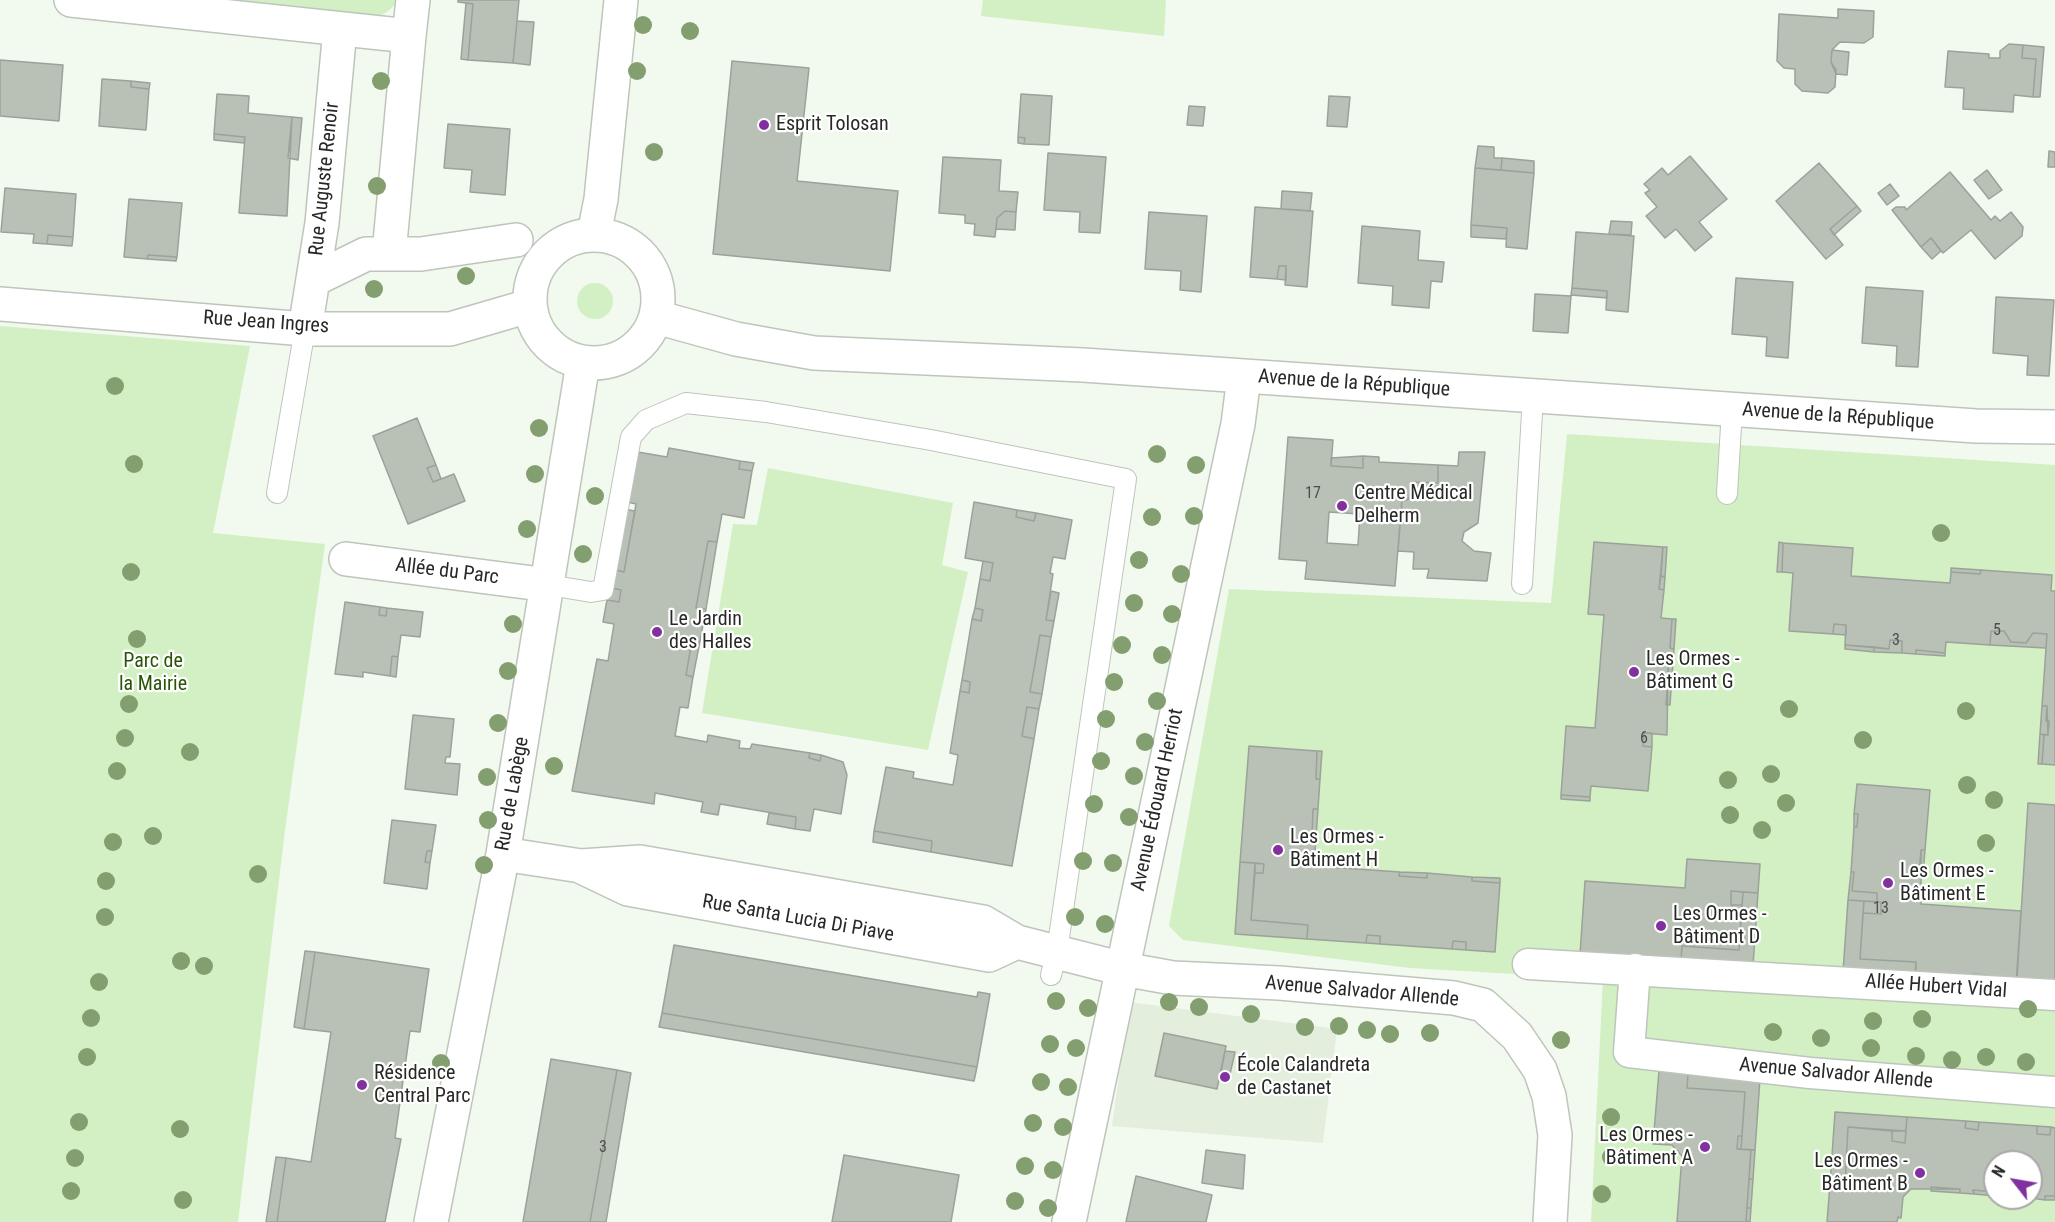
<!DOCTYPE html>
<meta charset="utf-8">
<style>
body{margin:0}
#map{position:relative;width:2055px;height:1222px;overflow:hidden;background:#f2f9ef;font-family:"Roboto Condensed",sans-serif}
canvas{display:block}
.north{position:absolute;left:1983px;top:1150px;width:60px;height:60px;box-sizing:border-box;background:#fff;border:2px solid #a9a9a8;border-radius:50%;rotate:301deg;font-size:16px;font-weight:700;line-height:24px;text-align:center;color:#272926}
.north::after{content:'';display:block;margin:auto;width:21px;height:27px;background:#8230a0;clip-path:polygon(50% 0,100% 100%,50% 72%,0 100%)}
</style>
<div id="map">
<canvas width="2055" height="1222"></canvas>
<div class="north">N</div>
</div>
<script>
const ctx = document.querySelector('canvas').getContext('2d');
ctx.lineJoin = 'round';
function fill(path, color) {
  ctx.fillStyle = color;
  ctx.fill(path, 'evenodd');
}
function stroke(path, color, width, dash) {
  ctx.strokeStyle = color;
  ctx.lineWidth = width;
  ctx.lineCap = dash ? 'butt' : 'round';
  ctx.setLineDash(dash || []);
  ctx.stroke(path);
}
function drawText(font, color, halo, rows, align = 'center') {
  ctx.font = font + ' "Roboto Condensed",sans-serif';
  ctx.lineWidth = 4.5;
  ctx.setLineDash([]);
  ctx.textBaseline = 'middle';
  ctx.strokeStyle = halo;
  ctx.fillStyle = color;
  for (const [text, x, y, turn = 0] of rows) {
    ctx.save();
    ctx.translate(x, y);
    ctx.rotate((+turn || 0) * Math.PI / 180);
    ctx.textAlign = isNaN(turn) ? turn : align;
    if (halo) ctx.strokeText(text, 0, 0);
    ctx.fillText(text, 0, 0);
    ctx.restore();
  }
}
const built = new Path2D(`
 M1129,1002l208,27 -14,114 -211,-17z`);
const green = new Path2D(`
 M204,0h194c-7,11 -14,15 -27,18z
 M983,0h183l-2,36 -183,-20z
 M577 301a18 18 0 1 1 36 0a18 18 0 1 1-36 0Z
 M0,326l250,20 -37,187 112,11 -40,286 -47,392h-238z
 M1567,434l488,31v757h-464l12,-243 -193,-11 -227,-28 -14,-14 60,-337 322,14zM1995,1162h36v36h-36z
 M768,468l185,35 -11,62 26,7 -40,178 -226,-37 31,-189 24,1z`);
const building = new Path2D(`
 M458,0h61l-6,63 -45,-3 5,-56 -15,-2z
 M466,3l7,1 -5,56 -7,-1z
 M1838,9l36,2 -1,26 -9,6 -24,-1 -8,8 -1,12 5,8 -1,17 -7,6 -26,-2 -7,-7v-15l-11,-1 -7,-7 2,-47 59,4z
 M517,21l17,1 -4,43 -17,-2z
 M2009,44l14,1 -1,13 14,1 -3,38 -19,-2 -1,17 -50,-3 1,-21 -19,-1 3,-36 41,3v4h11v-7z
 M2023,45l21,2 -4,50h-7l3,-38 -14,-1z
 M1832,50l17,2 -2,23 -11,-1 -5,-12z
 M0,60l63,5 -4,56 -59,-5z
 M732,61l77,7 -12,113 101,10 -8,80 -177,-17z
 M102,79l29,2v6l18,2 -3,41 -47,-4z
 M131,81l19,2 -1,6 -18,-2z
 M217,94l32,2 -1,17 44,4 -5,99 -48,-3 6,-76 -31,-3z
 M1021,94l31,2 -3,49 -25,-1 1,-6 -7,-1z
 M1329,96l21,1 -3,30 -20,-1z
 M1189,106l16,1 -2,19 -16,-1z
 M292,117l10,1 -4,42 -10,-2z
 M448,124l62,5 -5,66 -35,-3 2,-22 -28,-2z
 M214,134l31,3 -1,6 -30,-3z
 M1018,137l7,1 -1,6 -6,-1z
 M1478,146l16,1v11h8l-1,12 -26,-2z
 M2049,151l6,1v15h-7z
 M1048,153l58,4 -6,76 -21,-1 1,-20 -36,-2z
 M1690,156l37,43 -28,23 13,15 -17,14 -19,-22 -11,9 -19,-22 11,-9 -12,-14 5,-3 -6,-6 18,-16 6,7z
 M943,157l58,3 -2,31 19,1 -2,20 -11,-1 -8,7 -2,19 -21,-2 1,-11 -10,-1v-8l-26,-2z
 M1502,158l32,3v12l-33,-3z
 M1819,163l38,43 -27,23 13,16 -17,14 -50,-58z
 M1475,168l59,5 -7,76 -21,-2 1,-19 -36,-3z
 M1987,170l15,20 -13,9 -15,-19z
 M1950,172l41,48 4,-4 5,5 11,-9 12,15 -1,9 -27,23 -24,-29 -28,23 -12,-15 -10,9 -29,-37 4,-3h9l1,3z
 M1890,184l9,12 -12,9 -9,-12z
 M5,188l71,6 -3,43 -25,-2 -1,9 -14,-1 1,-9 -33,-2z
 M1282,191l30,2 -2,18 -29,-2z
 M129,199l53,4 -5,54 -29,-2 -1,4 -23,-2z
 M1857,206l4,5 -27,24 -4,-6z
 M1255,207l58,4 -6,76 -22,-2 1,-19h-7l-2,13 -27,-2z
 M1005,211l11,1 -1,18 -19,-1 1,-11z
 M1149,212l58,4 -6,76 -21,-2 1,-19 -36,-2z
 M1611,221l21,1 -1,13 -22,-1z
 M1471,225l36,3 -1,11 -35,-2z
 M1362,226l58,5 -2,29 26,2 -2,20 -11,-1 -2,27 -37,-3 1,-19 -35,-3z
 M1576,232l58,4 -6,76 -22,-2 1,-19 -35,-3z
 M48,235l25,2 -1,9 -25,-2z
 M1931,238l10,13 -9,8 -11,-12z
 M148,255l29,2 -1,4 -29,-2z
 M1279,266h7v14l-9,-1z
 M1736,278l57,4 -5,76 -22,-2 1,-19 -35,-3z
 M1866,287l57,4 -5,76 -22,-1 1,-20 -35,-3z
 M1572,288l35,3v7l-36,-3z
 M1535,294l36,2 -3,37 -35,-2z
 M1996,297l58,3 -5,76 -22,-1 1,-19 -35,-3z
 M417,418l19,47 -9,3 6,14 21,-8 11,27 -57,23 -35,-88z
 M1288,437l45,3 -2,26 32,2v-12l16,1v5l59,3v18l-27,-1 -2,17 -7,-1 -7,88 -90,-7 2,-18 -28,-2zM1329,512l31,2 -2,31 -31,-2z
 M669,448l71,13 -1,8 13,2 -8,47 -22,-4 -5,28 -9,-1 -12,67 10,1 -6,32 -8,-1 -6,35 7,2 -5,31 -8,-1 -5,29 32,6 1,-7 32,6 -1,7 11,1 2,-5 58,9 -1,5 11,3 1,-6 22,7 4,13 -6,39 -27,-5 -4,22 -15,-2 1,-12 -76,-13 -2,11 -17,-3 2,-10 -48,-9 -1,11 -82,-13 25,-132 11,2 6,-37 -11,-2 4,-22 12,2 2,-12 -13,-3 4,-18 12,3 12,-68 -13,-3 9,-50 35,6z
 M1459,452h26l-7,71 -14,9 -2,9 12,10 17,2 -4,28 -60,-3 2,-9h-16l1,-17 -16,-1 4,-50 7,-2 2,-17 27,1v-18l20,1z
 M1363,456v12l-32,-2v-8z
 M740,461l14,2 -2,8 -13,-2z
 M436,465l5,14 -8,3 -6,-14z
 M974,502l43,8 -1,7 18,4 2,-8 36,7 -7,39 -12,-2 -3,16 3,1 -7,46 8,1 -3,16 -11,-2 -10,57 12,2 -3,15 -12,-2 -5,29 12,3 -22,127 -81,-14 1,-11 -58,-10 12,-64 28,5 -1,6 40,7 5,-30 -8,-2 10,-62 9,2 1,-11 -8,-2 10,-61 9,2 2,-11 -8,-2 5,-29 10,2 3,-18 -28,-5z
 M623,509l12,2 -11,61 -12,-3z
 M1017,510l19,3 -2,8 -18,-4z
 M708,541l9,1 -11,67 -10,-1z
 M1594,542l69,5 -4,42 5,1 -3,28 11,1 -2,29 4,1 -1,14 -4,-1 -1,7 -1,66 -23,-2 -1,13 9,1 -4,44 -57,-5 -1,11 -29,-2 5,-69 29,2 9,-113 -16,-1z
 M1779,542l4,1 -1,29h-5z
 M1783,543l70,5 -2,28 99,7 1,-11 29,2 1,-4 71,5 -1,16h4v174l-13,-1 2,-29h4l1,-14h-3l1,-15h-5l5,-72 -14,-1 -7,10 -15,-1 -7,-11h-13l-1,14 -44,-3 -1,11 -29,-3v4l-14,-1v-12l-12,-1 -1,9 -44,-4 1,-20 -12,-1 -1,10 -44,-3 4,-58 -11,-1z
 M1663,547h4l-2,30 -4,-1z
 M983,561l10,2 -3,18 -10,-2z
 M1951,568l30,2 -1,4 -29,-2z
 M1661,576l4,1 -1,13 -5,-1z
 M608,587l13,3 -2,12 -12,-2z
 M1051,591l8,2 -5,28 -8,-1z
 M345,602l35,5 -1,8 7,1 1,-8 36,4 -3,25 -19,-2 -3,22 -6,-1 -2,20 -27,-4v5l-28,-3z
 M380,607l7,1 -1,8 -7,-1z
 M975,608l8,2 -2,11 -9,-2z
 M1672,619h4l-2,30 -4,-1z
 M1834,624l12,1v10l-13,-1z
 M1991,631h13l7,11 15,1 7,-10 14,1 -1,14 -56,-3z
 M1040,635l11,2 -9,57 -12,-2z
 M692,640l8,1 -7,36 -7,-2z
 M1890,640l12,1v12l-28,-1v-5l15,2z
 M1845,645l29,2v5l-29,-3z
 M1916,650l29,3v3l-29,-2z
 M392,656l6,1 -2,20 -6,-1z
 M1669,662l4,1 -1,13h-4z
 M1668,676h4l-2,29h-4z
 M962,680l8,2 -1,11 -9,-2z
 M2042,706h5l1,29 -8,-1z
 M1027,707l12,2 -5,30 -12,-3z
 M413,715l41,4 -4,38h-4l-1,6 15,1 -3,31 -52,-6z
 M1644,733h8v14l-9,-1z
 M2040,734l4,1 -2,29h-4z
 M1249,746l68,5 -1,28h4l-2,30h-5l-1,28h4l-2,29 86,6 -1,4 28,2v-5l45,4v4l28,2 -5,69 -29,-2v-8l-13,-1 -1,8 -72,-5v-8l-13,-1 -1,8 -59,-4 1,-14 -57,-5 4,-47h8l1,-9 -24,-2z
 M1317,751h5l-2,28h-4z
 M810,753l11,2 -1,6 -11,-3z
 M1857,784l73,6 -5,60h-4v54l100,7 -5,73 -29,-2v-7l-14,-1v3l-57,-4v-11l-56,-3 3,-46 18,1v-12h-4v-9l-25,-2 2,-19h-3l3,-45h3l1,-13h-4z
 M1561,795l29,2v4l-29,-2z
 M2028,803l27,2v175l-38,-2z
 M1313,809h5l-2,28h-4z
 M769,813l27,4 -1,12 -28,-5z
 M1854,814h4l-1,13h-3z
 M392,820l44,5 -4,26h-5l-2,11 5,1 -3,26 -43,-6z
 M874,831l58,10 -1,11 -58,-10z
 M1921,850h4l-2,25 -4,-1z
 M427,851h5l-2,12 -5,-1z
 M1687,859l73,5 -2,29 -27,-2v14h11l-3,45 -57,-4 -1,15 -101,-7 5,-73 100,7z
 M1240,862l15,1 -4,57 57,5 -1,14 -72,-5z
 M1255,863l9,1 -1,9h-8z
 M1400,872l27,1v5l-28,-2z
 M1851,872h3l-2,19 25,2v9l-29,-2z
 M1472,877l28,1v5l-28,-2z
 M1731,891l12,1 -1,13h-11z
 M1743,892l15,1 -5,73 -72,-5 1,-15 57,4z
 M1848,900l16,1 -4,58 56,3 -1,15 -72,-5z
 M1864,901l17,1v12l-18,-1z
 M1367,935l13,1v8l-14,-1z
 M1453,941l13,1v8l-14,-1z
 M674,945l303,52 1,-5 12,2 -13,73 -315,-54z
 M305,951l10,1 -11,77 -10,-2z
 M315,952l114,17 -9,63 -10,-1 -15,107 6,1 -16,83h-108l9,-64 25,4 20,-130 -27,-3z
 M662,1013l315,54 -3,14 -315,-54z
 M1164,1033l62,13 -9,43 -62,-13z
 M1225,1051l10,1 -5,22 -9,-2z
 M551,1059l66,11 -27,152h-67z
 M617,1070l14,3 -25,149h-16z
 M1659,1071l29,3 -1,14 58,4 -3,44h-4l-1,13 14,1 -5,72h-69l5,-66 -10,-11 -19,-1z
 M1688,1074l72,5 -5,71 -14,-1 4,-57 -58,-4z
 M1835,1112l72,5 -1,14 -58,-4 -3,58 -15,-1z
 M1907,1117l59,4 -1,7 13,2 1,-8 58,4v8l13,1 1,-8 4,1v68h-10v4l-14,-2v-36h-36v30l-22,-2 1,4 -14,-1v-4h-49l-8,8 -2,21 -3,-1 -1,5h-70l3,-38 15,1 3,-58 44,4v10l13,2z
 M1966,1121l13,1 -1,8 -13,-2z
 M2037,1126l14,1 -1,8 -13,-1z
 M1892,1131h14l-1,12 -13,-2z
 M1738,1136h4l-1,13h-4z
 M1206,1150l39,5 -2,34 -41,-6z
 M1751,1150h4l-2,29h-4z
 M844,1155l115,20 -8,47h-119z
 M276,1157l10,1 -9,64h-11z
 M1136,1176l76,19 -6,27h-80z
 M1749,1179h4l-2,29h-4z
 M1931,1187l29,2v4l-29,-2z
 M1973,1190l22,2v4l-21,-2z
 M2045,1196h10v4h-10z
 M1747,1208h4l-1,14 -4,-1z`);
const service = new Path2D(`
 M277,493l28,-164
 M1727,494l5,-85
 M1522,584l11,-188
 M549,585l42,7 12,-2 28,-153 15,-17 40,-17 80,9 165,28 195,39 -69,472 -6,24`);
const pedestrian = new Path2D(`
 M1528,964l527,31
 M1635,969l-6,83 181,21 245,19`);
const minor = new Path2D(`
 M71,0l338,36 -20,218
 M409,36l4,-36
 M315,279l51,-25h55l95,-14
 M305,329l17,-106 18,-194
 M346,559l203,26
 M503,854l78,12 59,-4 343,60 34,20 106,27 50,9 106,5 175,15 29,7 34,31 23,34 9,26 6,39 -5,87
 M582,867l46,22 361,66 28,-13
 M431,1222l72,-368 80,-491
 M1069,1222l169,-798 6,-47`);
const tertiary = new Path2D(`
 M594,234l7,-35 20,-199
 M530 299a64 64 0 1 1 128 0a64 64 0 1 1-128 0Z
 M0,304l305,25h145l79,-23
 M656,317l80,22 78,14 269,12 893,61 79,1`);
const trees = [
 [643,25],
 [690,31],
 [637,71],
 [381,81],
 [654,152],
 [377,186],
 [466,276],
 [374,289],
 [115,386],
 [539,428],
 [1157,454],
 [134,464],
 [1196,465],
 [535,474],
 [595,496],
 [1194,516],
 [1152,517],
 [527,529],
 [1941,533],
 [583,554],
 [1139,560],
 [131,572],
 [1181,574],
 [1134,603],
 [1172,614],
 [513,624],
 [137,639],
 [1122,645],
 [1162,655],
 [508,671],
 [1114,682],
 [1157,701],
 [129,704],
 [1789,709],
 [1966,711],
 [1106,719],
 [498,723],
 [125,738],
 [1863,740],
 [1145,742],
 [190,752],
 [1101,761],
 [554,766],
 [117,771],
 [1771,774],
 [1134,776],
 [487,777],
 [1728,780],
 [1967,785],
 [1994,800],
 [1786,803],
 [1094,804],
 [1730,815],
 [1129,817],
 [488,820],
 [1762,830],
 [153,836],
 [113,842],
 [1986,843],
 [1083,861],
 [1113,863],
 [484,865],
 [258,874],
 [106,881],
 [105,917],
 [1075,917],
 [1105,924],
 [181,961],
 [204,966],
 [99,982],
 [1056,1001],
 [1169,1002],
 [1199,1007],
 [1088,1008],
 [2028,1009],
 [1251,1014],
 [91,1018],
 [1922,1019],
 [1873,1021],
 [1339,1026],
 [1305,1027],
 [1367,1030],
 [1773,1032],
 [1430,1033],
 [1390,1034],
 [1821,1038],
 [1561,1040],
 [1050,1044],
 [1076,1048],
 [1871,1048],
 [1916,1056],
 [87,1057],
 [1986,1057],
 [1952,1060],
 [2026,1062],
 [441,1063],
 [1041,1082],
 [1068,1087],
 [1611,1117],
 [79,1122],
 [1033,1123],
 [1063,1127],
 [180,1129],
 [1611,1157],
 [75,1158],
 [1025,1166],
 [1053,1170],
 [71,1191],
 [1602,1194],
 [183,1200],
 [1015,1201],
 [1048,1208]
];
const markers = [
 [764,125,6,"#8230a0"],
 [1342,506,6,"#8230a0"],
 [657,632,6,"#8230a0"],
 [1634,672,6,"#8230a0"],
 [1278,850,6,"#8230a0"],
 [1888,883,6,"#8230a0"],
 [1661,926,6,"#8230a0"],
 [1225,1077,6,"#8230a0"],
 [362,1085,6,"#8230a0"],
 [1705,1147,6,"#8230a0"],
 [1920,1173,6,"#8230a0"]
];
const numberNames = [
 ["17",1313,494],
 ["5",1997,631],
 ["3",1896,641],
 ["6",1644,739],
 ["13",1881,909],
 ["3",603,1148]
];
const poiNames = [
 ["Esprit Tolosan",776,125],
 ["Centre Médical",1354,494],
 ["Delherm",1354,517],
 ["Le Jardin",669,620],
 ["des Halles",669,643],
 ["Les Ormes -",1646,660],
 ["Bâtiment G",1646,683],
 ["Les Ormes -",1290,838],
 ["Bâtiment H",1290,861],
 ["Les Ormes -",1900,872],
 ["Bâtiment E",1900,895],
 ["Les Ormes -",1673,915],
 ["Bâtiment D",1673,938],
 ["École Calandreta",1237,1066],
 ["de Castanet",1237,1089],
 ["Résidence",374,1074],
 ["Central Parc",374,1097],
 ["Les Ormes -",1693,1136,"right"],
 ["Bâtiment A",1693,1159,"right"],
 ["Les Ormes -",1908,1162,"right"],
 ["Bâtiment B",1908,1185,"right"]
];
const streetNames = [
 ["Rue Auguste Renoir",325,179,-84],
 ["Rue Jean Ingres",266,323,4],
 ["Avenue de la République",1354,384,4],
 ["Avenue de la République",1838,417,4],
 ["Allée du Parc",447,572,7],
 ["Rue de Labège",513,794,-80],
 ["Avenue Édouard Herriot",1158,800,-78],
 ["Rue Santa Lucia Di Piave",798,919,10],
 ["Allée Hubert Vidal",1936,987,4],
 ["Avenue Salvador Allende",1362,992,5],
 ["Avenue Salvador Allende",1836,1074,5]
];
const parkNames = [
 ["Parc de",153,662],
 ["la Mairie",153,685]
];
fill(built, '#e3eedd');
fill(green, '#d2f0c4');
fill(building, '#b9c0b6');
stroke(building, '#9ba299', 1.5);
stroke(service, '#bec5bb', 22);
stroke(pedestrian, '#bec5bb', 33);
stroke(minor, '#bec5bb', 36);
stroke(tertiary, '#bec5bb', 36);
stroke(service, '#fff', 20);
stroke(pedestrian, '#fff', 30);
stroke(minor, '#fff', 33);
stroke(tertiary, '#fff', 33);
ctx.fillStyle = '#839e6f';
for (const [x, y] of trees) {
  ctx.beginPath();
  ctx.arc(x, y, 9, 0, 2 * Math.PI);
  ctx.fill();
}
for (const [x, y, r, color] of markers) {
  const dot = new Path2D();
  dot.arc(x, y, r, 0, 2 * Math.PI);
  ctx.fillStyle = color;
  ctx.fill(dot);
  stroke(dot, '#fff', 2);
}
drawText('16px', '#4c4f4a', null, numberNames);
drawText('20px', '#272926', '#fff', poiNames, 'left');
drawText('20px', '#272926', '#fff', streetNames);
drawText('20px', '#295406', '#fff', parkNames);
</script>
